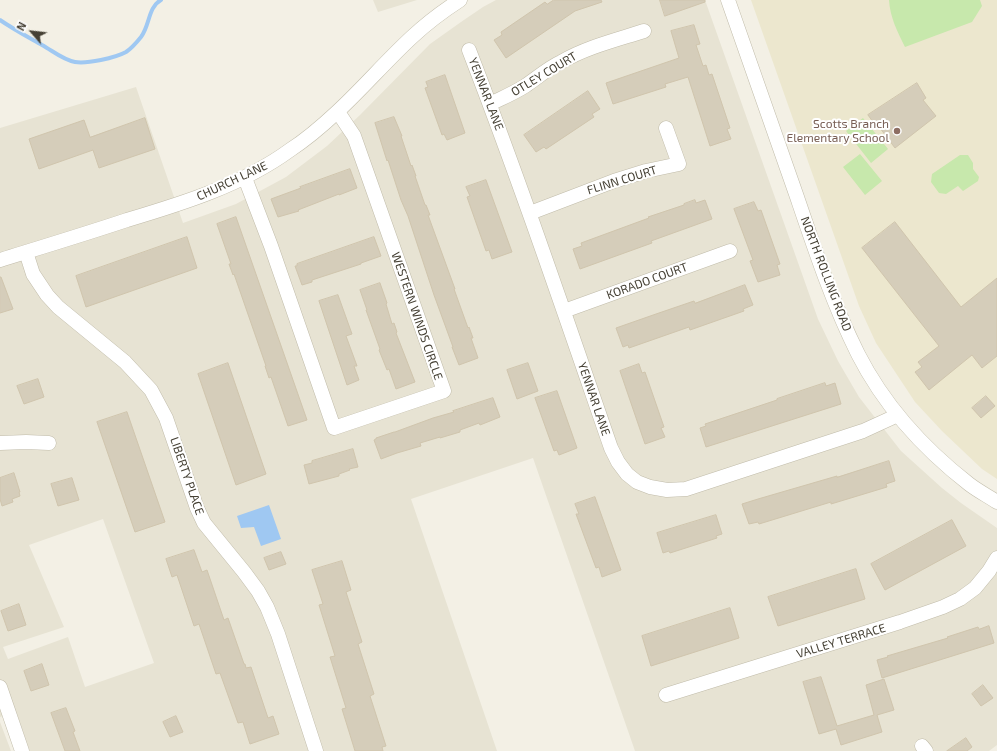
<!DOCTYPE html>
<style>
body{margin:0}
#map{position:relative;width:997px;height:751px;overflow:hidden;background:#f3f0e5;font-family:"Exo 2",sans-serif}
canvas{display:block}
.north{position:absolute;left:12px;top:12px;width:40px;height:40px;-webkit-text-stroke:3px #fff;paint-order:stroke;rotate:298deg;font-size:11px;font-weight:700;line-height:16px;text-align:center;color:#454034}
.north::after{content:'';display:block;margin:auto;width:14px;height:18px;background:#454034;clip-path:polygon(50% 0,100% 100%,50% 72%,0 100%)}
</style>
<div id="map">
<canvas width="997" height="751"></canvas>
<div class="north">N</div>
</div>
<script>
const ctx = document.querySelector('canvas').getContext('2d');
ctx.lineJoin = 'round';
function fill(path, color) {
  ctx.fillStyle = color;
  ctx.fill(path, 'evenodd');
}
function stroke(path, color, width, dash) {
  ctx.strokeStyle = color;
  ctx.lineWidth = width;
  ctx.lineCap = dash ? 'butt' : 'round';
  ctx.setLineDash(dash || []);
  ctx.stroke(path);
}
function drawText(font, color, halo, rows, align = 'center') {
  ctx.font = font + ' "Exo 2",sans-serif';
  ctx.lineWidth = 4;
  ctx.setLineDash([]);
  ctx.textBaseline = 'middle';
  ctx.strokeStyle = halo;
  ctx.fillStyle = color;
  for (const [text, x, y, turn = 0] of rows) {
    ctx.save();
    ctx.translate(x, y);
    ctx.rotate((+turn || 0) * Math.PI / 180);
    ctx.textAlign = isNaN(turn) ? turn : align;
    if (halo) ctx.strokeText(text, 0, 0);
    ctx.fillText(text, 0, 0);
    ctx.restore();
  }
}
const residential = new Path2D(`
 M373,0h44l-39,12z
 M496,0h209l113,319 20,42 21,36 42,54 41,37 19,15 36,25v217l-8,6h-354l-102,-293 -122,41 86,252h-467l-14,-40 -16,6v-589l136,-41 47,136 53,-19 50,-27 41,-31 33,-31 70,-71 31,-22 22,-15zM103,519l51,144 -69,24 -17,-50 -60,22 -5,-12 61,-20 -35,-82z
 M0,722l11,29h-11z`);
const education = new Path2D(`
 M751,0h246v479l-15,-10 -40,-38 -27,-29 -39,-59 -17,-37z`);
const green = new Path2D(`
 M889,0h91l2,6 -10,16 -67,25c-8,-16 -15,-30 -16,-47z
 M863,118l25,31 -17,14 -25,-32z
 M860,154l22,27 -17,14 -22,-28z
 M960,155h8l5,8v6l6,8 -1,4 -15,10 -5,-5 -12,8 -7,-1 -8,-11 1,-8z`);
const water = new Path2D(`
 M269,505l12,34 -20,7 -7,-19 -13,1 -4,-12z`);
const stream = new Path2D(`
 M0,20c13,9 28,17 42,25 11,6 21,15 33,17 12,2 40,-4 51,-10 6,-4 11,-10 15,-15 9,-12 7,-30 20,-37`);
const building = new Path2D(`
 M554,0h47l1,2 -27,9 -69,47 -12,-18 8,-5 -1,-3 44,-30 2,2z
 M660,0h45v2l-40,14z
 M694,25l6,19 -4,1 7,21 3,-1 3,10 3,-1 18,54 -3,1 4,10 -21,7 -22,-69 -23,7 1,3 -53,17 -7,-21 73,-25 -8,-27z
 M445,75l20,58 -18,7 -3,-6 -2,1 -17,-47 3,-1 -2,-5z
 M917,83l9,15 -3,2 13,16 -41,32 -15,-20 -2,1 -10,-14z
 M588,91l12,18 -8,5 2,3 -48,32 -2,-2 -8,5 -12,-17z
 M394,117l8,19h-1l10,30 1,-1 4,11h-1l10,29h1l4,10h-2l27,74h-1l14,39 1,-1 4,11h-2l7,20 -19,7 -7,-18h1l-19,-52 -26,-79 -7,-16 -13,-40 -1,1 -12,-38z
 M145,118l10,31 -56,19 -6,-18 -54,19 -10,-30 55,-19 6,17z
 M350,169l7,19 -18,7v-1l-23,9 -18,7 1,1 -21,6 -7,-18 30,-11 -1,-1z
 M486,180l26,72 -20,7 -3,-9 -3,1 -19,-54 3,-1 -4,-9z
 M695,200l1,3 9,-3 7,19 -61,22 1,2 -72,26 -7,-20 9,-3 -1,-3 68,-25 -1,-1 36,-12v-1z
 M754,202l4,9 3,-1 19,54 -3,1 3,10 -22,7 -8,-21 3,-1 -19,-51z
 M236,217l71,203 -19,6 -17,-49 -2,1 -4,-12h1l-32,-92 -1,1 -4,-11h2l-14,-40z
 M895,222l66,85 36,-29v78l-15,12 -10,-13 -43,35 -14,-18 7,-5 -4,-5 21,-16 -77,-98z
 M187,237l10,31 -111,39 -10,-31z
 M374,237l7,19 -20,7v1l-49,16v2l-10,3 -7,-19h2v-2z
 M0,277h1l12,32 -13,4z
 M380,283l7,20 -1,1 6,20 2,-1 3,9 -1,1 19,49 -19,7 -7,-20 -2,1 -8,-20 1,-1 -14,-39h1l-7,-20z
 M745,285l8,20 -10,4 1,2 -54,19 -1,-3 -60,21 -1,-3 -5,2 -7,-19 40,-14 38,-13 1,2z
 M338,295l14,39 -6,2 11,30h-3l5,14 -12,5 -28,-84z
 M228,363l38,111 -30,11 -38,-111z
 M528,363l10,28 -21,8 -10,-29z
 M639,364l3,9 3,-1 19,55 -3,1 4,9 -20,7 -25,-73z
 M38,379l6,18 -20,7 -7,-18z
 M825,383l1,3 9,-3 6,21 -135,43 -6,-19 6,-2 -1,-2 72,-24v-1z
 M557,391l20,57 -18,7 -2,-5 -3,1 -19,-53z
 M986,396l9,10 -14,12 -9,-10z
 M493,398l7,19 -20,8 -1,-2 -19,7v2l-20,6v-1l-20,6 1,3 -24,7 -16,6 -7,-19 2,-1v-1l18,-6h1l38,-14 21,-6 -1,-1z
 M127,412l38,110 -30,10 -38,-110z
 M353,449l5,18 -9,2 1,1 -11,4v2l-30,8 -5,-19 8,-2v-2z
 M889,461l6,20 -9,3 1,3 -56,17v-2l-72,22 -1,-2 -9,2 -7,-20 16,-5 79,-23v1z
 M14,473l6,19h-1l1,4 -8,3 1,3 -11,4 -2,-7v-21z
 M72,478l7,22 -21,6 -7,-22z
 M595,497l26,73 -19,7 -3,-10 -3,1 -20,-54h3l-4,-10z
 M716,515l6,19 -6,2 1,2 -47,15 -1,-2 -6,2 -6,-20z
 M952,520l14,26 -81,44 -14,-26z
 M194,550l8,22 5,-2 17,50 4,-2 16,46h1l1,4 5,-1 17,51 5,-2 6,18 -29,10 -7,-22 -5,1 -18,-50 -4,1 -17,-50 -5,2 -17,-51 -5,2 -6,-18z
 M281,552l5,12 -17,6 -5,-12z
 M342,561l9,29 -5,2 16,50 -4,2 16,50 -4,2 16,50 -4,1 1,4h-28l-13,-42 4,-1 -16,-51 5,-1 -16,-51 4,-1 -11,-34z
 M856,569l9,30 -87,27 -10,-29z
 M19,604l7,21 -18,6 -7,-20z
 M730,608l9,30 -88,28 -9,-30z
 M989,626l5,17 -112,35 -5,-18 11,-3 -1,-1 61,-18 -1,-1 31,-10 1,2z
 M42,664l7,21 -18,6 -7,-20z
 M821,677l16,49 37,-11 -8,-30 18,-6 10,31 -17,5 5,17 -41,13 -5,-16 -17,5 -16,-52z
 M983,685l10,13 -12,8 -9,-12z
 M66,708l9,23 -2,1 7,19h-15l-14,-38z
 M176,716l7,16 -13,5 -7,-15z
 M966,738l6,9 -5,4h-20z`);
const minor = new Path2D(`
 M728,0c23,66 46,131 69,197 18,53 36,107 61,157 26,51 66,95 111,130 9,7 19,12 28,18
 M469,50c51,132 96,265 142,398l7,14 9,12 10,8 13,5 17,3 19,-1 177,-58 35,-16
 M490,104c12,-6 24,-11 35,-18 12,-8 23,-18 36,-24 26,-15 55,-22 83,-31
 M245,178l26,68 63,182 110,-37 -90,-255 -16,-24
 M530,213l84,-32 32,-10 33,-7 -13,-36
 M26,252l7,22 14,21 11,12 67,55 26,28 15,28 31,90 7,15 40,49 14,19 9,16 11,27 38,117
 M0,260c42,-13 85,-26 127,-40 57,-17 115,-35 163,-70 17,-11 32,-24 47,-38 26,-24 49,-51 75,-75 15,-14 31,-26 48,-37
 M564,311l166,-60
 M0,443l26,-1 23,1
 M0,687l22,64
 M666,695l234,-73 43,-15 17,-8 15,-11 14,-17 8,-13
 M922,746l4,5`);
const markers = [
 [897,131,4,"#8d6e63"]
];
const streetNames = [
 ["OTLEY COURT",544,74,-31],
 ["YENNAR LANE",486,94,69],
 ["FLINN COURT",622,180,-17],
 ["CHURCH LANE",232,181,-25],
 ["NORTH ROLLING ROAD",826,274,69],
 ["KORADO COURT",647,281,-20],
 ["WESTERN WINDS CIRCLE",417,316,71],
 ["YENNAR LANE",594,399,71],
 ["LIBERTY PLACE",187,476,71],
 ["VALLEY TERRACE",841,641,-17]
];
const educationNames = [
 ["Scotts Branch",889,124],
 ["Elementary School",889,138]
];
fill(residential, '#e7e3d3');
fill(education, '#ece7ce');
fill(green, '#c7e8ac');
fill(water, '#9fc8f2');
stroke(stream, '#9fc8f2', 4);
fill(building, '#d5cdba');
stroke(building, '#d0c5ad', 1);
stroke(minor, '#c1bcaa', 15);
stroke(minor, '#fff', 14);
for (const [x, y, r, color] of markers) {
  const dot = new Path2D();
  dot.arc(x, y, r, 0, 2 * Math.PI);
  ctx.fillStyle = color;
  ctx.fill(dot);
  stroke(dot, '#fff', 1.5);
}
drawText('12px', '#454034', '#fff', streetNames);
drawText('12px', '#785e54', '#fff', educationNames, 'right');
</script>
